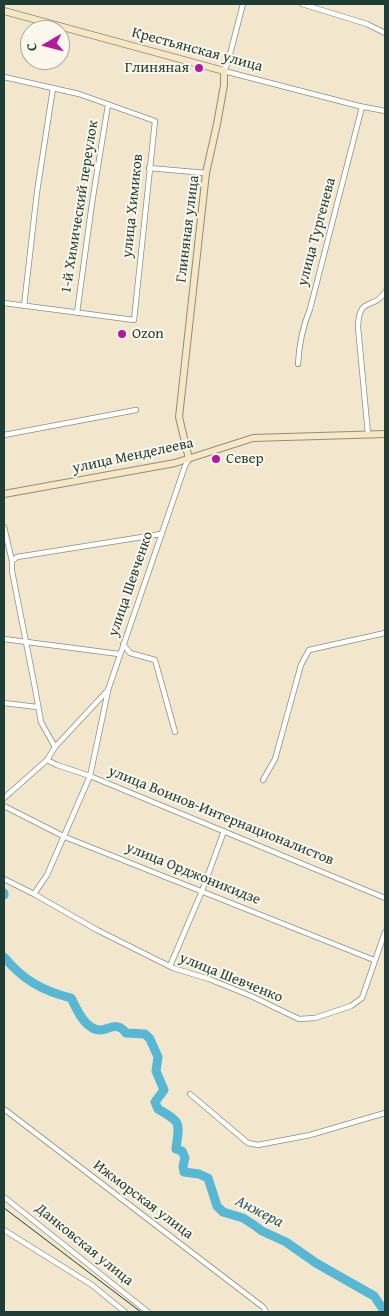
<!DOCTYPE html>
<meta charset="utf-8">
<style>
body{margin:0}
#map{position:relative;width:389px;height:1316px;overflow:hidden;background:#f2e6cc;font-family:"Gentium Book Plus",serif}
canvas{display:block}
.frame{position:absolute;inset:0;border:5px solid #1f3d34;pointer-events:none}
.north{position:absolute;left:20px;top:20px;width:50px;height:50px;box-sizing:border-box;background:#fbf7ec;border:1px solid #a3ada2;border-radius:50%;rotate:262deg;font-size:14px;font-weight:700;line-height:20px;text-align:center;color:#1f3d34}
.north::after{content:'';display:block;margin:auto;width:18px;height:22px;background:#b5179e;clip-path:polygon(50% 0,100% 100%,50% 72%,0 100%)}
</style>
<div id="map">
<canvas width="389" height="1316"></canvas>
<div class="frame"></div>
<div class="north">С</div>
</div>
<script>
const ctx = document.querySelector('canvas').getContext('2d');
ctx.lineJoin = 'round';
function stroke(path, color, width, dash) {
  ctx.strokeStyle = color;
  ctx.lineWidth = width;
  ctx.lineCap = dash ? 'butt' : 'round';
  ctx.setLineDash(dash || []);
  ctx.stroke(path);
}
function drawText(font, color, halo, rows, align = 'center') {
  ctx.font = font + ' "Gentium Book Plus",serif';
  ctx.lineWidth = 4;
  ctx.setLineDash([]);
  ctx.textBaseline = 'middle';
  ctx.strokeStyle = halo;
  ctx.fillStyle = color;
  for (const [text, x, y, turn = 0] of rows) {
    ctx.save();
    ctx.translate(x, y);
    ctx.rotate((+turn || 0) * Math.PI / 180);
    ctx.textAlign = isNaN(turn) ? turn : align;
    if (halo) ctx.strokeText(text, 0, 0);
    ctx.fillText(text, 0, 0);
    ctx.restore();
  }
}
const river = new Path2D(`
 M4,893v2
 M4,957c19,23 39,34 67,41 5,9 10,23 20,29 14,10 23,-10 35,6l19,1 5,5 8,18 -2,14 8,19 -9,12 3,7c25,14 21,14 18,40l6,2 3,7 -2,8 1,6 15,2 9,4 9,28 6,6 20,6 11,7 8,6 24,11 30,21 58,33 11,16`);
const street = new Path2D(`
 M243,4l-15,58 -4,9 135,35 26,5
 M302,4l65,20 18,9
 M4,77l75,17 76,27 -21,199 -130,-17
 M149,168l57,5
 M24,306l13,-114 16,-104
 M77,313l15,-110 16,-98
 M298,364c1,-19 5,-38 12,-55l52,-202
 M368,434l-10,-107c1,-32 15,-16 27,-35
 M4,435l132,-25
 M4,527l8,34v10l23,117 6,34 14,25
 M12,561l5,-4 144,-23
 M4,639l115,15
 M123,644l7,9 25,7 20,72
 M4,703l33,4
 M47,760l10,5 33,11 295,122
 M263,780l12,-21 26,-94 8,-15 76,-17
 M4,798l43,-38 8,-13 53,-57 77,-224 4,-7
 M4,806l61,31 309,123
 M4,879l30,15 63,36 76,38 36,11 42,17 48,23 16,-1 36,-12 11,-8 23,-66
 M34,894l13,-19 43,-99 18,-85
 M170,966l32,-75 22,-60
 M190,1094l58,49 10,2 52,-10 75,-22
 M4,1109l259,198 3,5
 M4,1197l144,115
 M4,1230l88,55 33,27`);
const secondary = new Path2D(`
 M4,11l220,60v14l-7,39 -11,49 -27,244 10,42
 M4,494l171,-31 78,-25 132,-4`);
const rail = new Path2D(`
 M4,1208l137,104`);
const markers = [
 [199,68,5,"#b5179e"],
 [122,334,5,"#b5179e"],
 [216,459,5,"#b5179e"]
];
const streetNames = [
 ["Крестьянская улица",197,50,15],
 ["улица Химиков",133,206,-84],
 ["1-й Химический переулок",80,207,-81],
 ["Глиняная улица",188,229,-83],
 ["улица Тургенева",317,232,-75],
 ["улица Менделеева",133,456,-12],
 ["улица Шевченко",131,584,-71],
 ["улица Воинов-Интернационалистов",221,816,22],
 ["улица Орджоникидзе",193,874,22],
 ["улица Шевченко",231,978,22],
 ["Ижморская улица",143,1200,37],
 ["Данковская улица",84,1245,39]
];
const poiNames = [
 ["Глиняная",189,68,"right"],
 ["Ozon",132,334],
 ["Север",226,459]
];
const waterNames = [
 ["Анжера",259,1212,27]
];
stroke(river, '#57b8d6', 9);
stroke(street, '#889280', 6);
stroke(secondary, '#889280', 8);
stroke(street, '#fff', 4.5);
stroke(secondary, '#f9e7c3', 6);
stroke(rail, '#1f3d34', 1);
for (const [x, y, r, color] of markers) {
  const dot = new Path2D();
  dot.arc(x, y, r, 0, 2 * Math.PI);
  ctx.fillStyle = color;
  ctx.fill(dot);
  stroke(dot, '#fbf7ec', 2);
}
drawText('15px', '#1f3d34', '#fbf7ec', streetNames);
drawText('15px', '#1f3d34', '#fbf7ec', poiNames, 'left');
drawText('italic 16px', '#2d5c5c', '#fbf7ec', waterNames);
</script>
